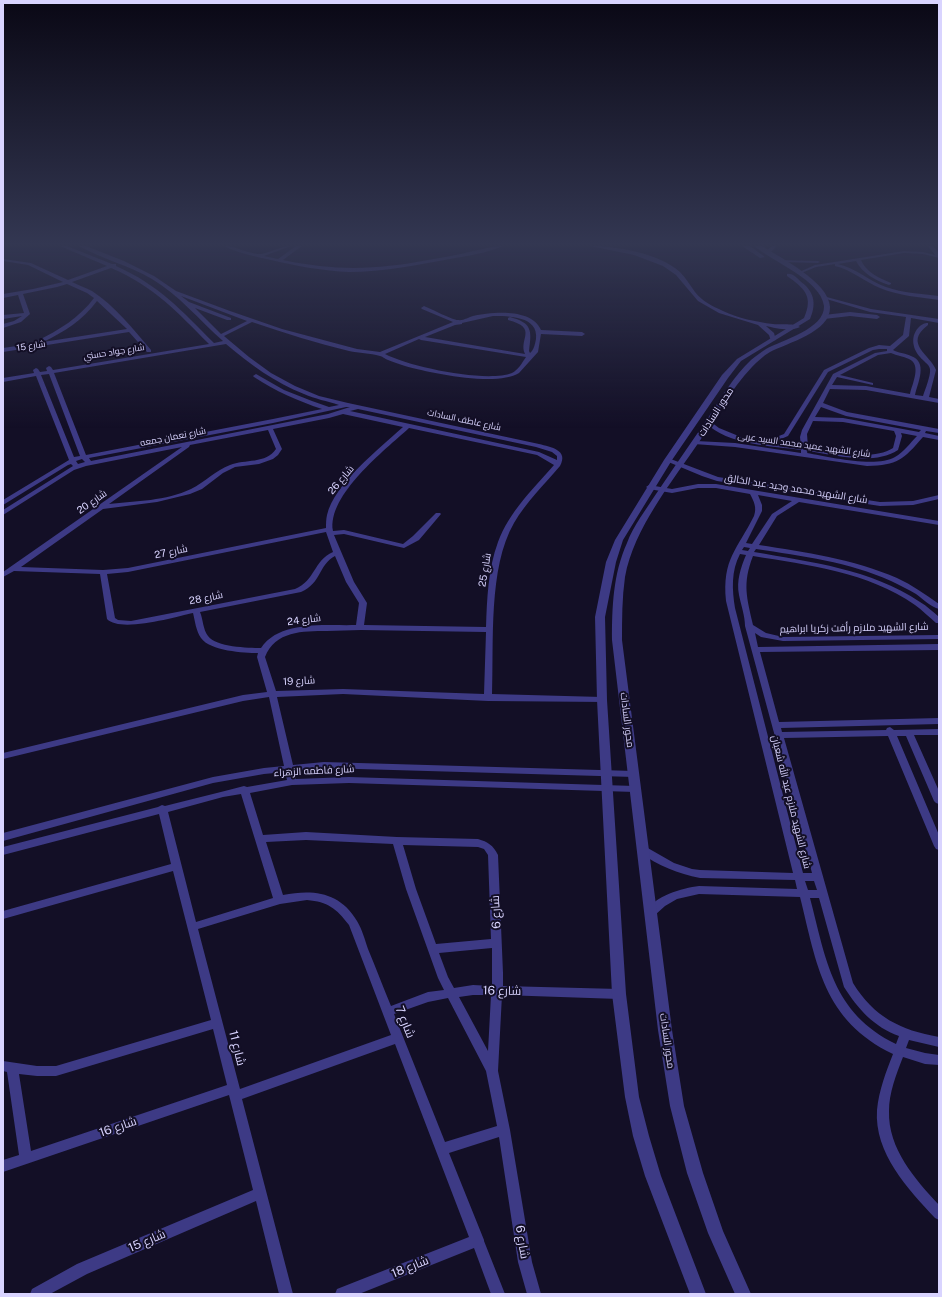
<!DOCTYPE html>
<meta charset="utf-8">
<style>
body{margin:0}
#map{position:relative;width:942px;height:1297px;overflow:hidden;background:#130f26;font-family:"Public Sans",sans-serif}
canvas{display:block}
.frame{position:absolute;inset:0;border:4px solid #d9d4ff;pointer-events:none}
</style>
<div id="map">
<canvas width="942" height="1297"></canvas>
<div class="frame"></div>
</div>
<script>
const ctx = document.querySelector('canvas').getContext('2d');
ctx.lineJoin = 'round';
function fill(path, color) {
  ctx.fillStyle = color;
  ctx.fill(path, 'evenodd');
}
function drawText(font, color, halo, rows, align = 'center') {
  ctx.font = font + ' "Public Sans",Cairo,sans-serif';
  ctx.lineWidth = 4;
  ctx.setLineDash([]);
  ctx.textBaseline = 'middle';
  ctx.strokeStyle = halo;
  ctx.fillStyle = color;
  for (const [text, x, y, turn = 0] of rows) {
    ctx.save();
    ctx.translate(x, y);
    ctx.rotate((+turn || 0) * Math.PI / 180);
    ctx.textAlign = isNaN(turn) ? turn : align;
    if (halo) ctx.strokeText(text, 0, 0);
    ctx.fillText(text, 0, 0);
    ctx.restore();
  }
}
const minor = new Path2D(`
 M60,246h7l45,18h4v2c43,19 65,44 98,77l9,-2c-24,-21 -44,-46 -71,-62 -24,-14 -50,-20 -73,-33h7l38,15 30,15 22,15 54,20 52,18 75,20 23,3 73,-30 -31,-13 -1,-1 3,-2c8,3 28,14 34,14 5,1 11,-3 15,-4 20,-4 58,-8 68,14l41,2 3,2 -3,2 -41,-2 -3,18 -19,21c-22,14 -89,0 -114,-7 -6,-2 -12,-4 -17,-6 -3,-1 -6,-4 -8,-4 -10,-3 -21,-3 -31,-5 -32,-8 -65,-18 -97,-29l-28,14 25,21 22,16 24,13 24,10 29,7 191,41c12,3 30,6 21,22 -16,19 -34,36 -46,57 -26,45 -20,120 -22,171l110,3 3,1 1,2 -1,2 -117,-1 -145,-7 -66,3 16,68 31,-3 310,9 3,1 2,2 -2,2 -3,1 -310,-9 -30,3 2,8 53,-2 286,9 3,1 2,2 -2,2 -3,1 -286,-9 -57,2 -42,8 13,42 43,-3 91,5 81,2c10,3 15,6 20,16l5,118v13l116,3 4,2 1,3 -1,3 -4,2 -117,-4 -4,76 12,59 22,132 9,32h-14l-9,-32 -19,-125 -50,16 35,87v1l21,53h-14l-17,-46 -115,46h-24l2,-5 132,-52 -74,-193 -153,55 51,195h-14l-23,-93 -169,73 -37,20h-20l2,-5 45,-25 176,-74 -24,-95 -226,77v-12l16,-5 -12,-83 -4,-1v-10l34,5h19l155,-46 -38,-149 -170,48v-8l168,-47 -12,-50 -156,41v-8l155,-40 4,-2 3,1c26,-7 54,-13 79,-20l3,1 40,-7 -2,-8 -21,2 -51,9 -210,58v-8l210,-56 51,-9 20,-2 -15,-69 -26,4 -240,58v-6l240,-58 24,-3 -10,-35 1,-4c-14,0 -48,-2 -57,-15 -5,-7 -6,-17 -8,-25 -18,4 -73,20 -86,6l-7,-45 -86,-3 -11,6v-5l179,-125 -96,19 -12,4 -71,45v-5l70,-44 -2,-2 -3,1 -65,40v-5l66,-40 -33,-84 -33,6v-4l31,-5 -1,-3 3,-2 2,1 2,3 7,-1 -1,-3 3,-2 2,1 2,3 156,-26c-33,-33 -54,-57 -98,-76l-39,14c6,3 14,6 20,9 23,15 41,38 59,59v2h-4l-18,-20 -126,20v-4l34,-5v-2c22,-11 42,-23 57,-43l-7,-5 -20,-9 -10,3 -34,7 7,20 -9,8 -18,6v-4l11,-3 8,-5 -19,3v-4l21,-2 -6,-18 -15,3v-4l30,-5 30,-7 -35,-17 -25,-4v-2l28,4 37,17 39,-14zM181,296l66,25 -26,13 -26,-26 32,12h4v-2l-42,-16zM97,301l30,28 -84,13c21,-10 40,-22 54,-41zM493,316c15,0 46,0 43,23 -1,5 -2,11 -6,14l-1,-2c3,-21 3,-28 -19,-34l-2,1v2c31,8 10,19 17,34l-100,-17 30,-12 7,-1v-1zM419,339l2,1 105,17c-4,6 -8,13 -14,16 -26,10 -102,-6 -127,-19zM226,344c24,20 49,39 78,50 11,5 23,7 35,11l-10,2 -17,-6 -28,-11 -28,-16 -3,2 1,1c21,14 44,24 68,32l-49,10 -187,36 -32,-82zM49,374l31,82 -6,1 -33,-82zM346,407h4l-22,7 -237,47 -2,-3 184,-35zM358,409l178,38 16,5 5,4v4l-18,-8 -189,-41zM343,414l60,13c-23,21 -69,57 -76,88 -1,4 -1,9 -1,13l-198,40 -25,2 -82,-3 82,-58 54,-7 33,-8 12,-5 21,-16 12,-6 24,-3 14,-5 5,-4 4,-6 -9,-20 56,-11zM409,428l128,27 17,10c-21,24 -45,47 -56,77 -10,27 -11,57 -12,85l-122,-2 3,-22 -13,-21 -20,-47 10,-1 60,14 15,-8 22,-26 -1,-1h-4l-23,23 -10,8 -59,-14 -11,1c-6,-36 52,-81 76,-103zM268,430l8,19c-10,15 -31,10 -46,16 -14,5 -25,17 -39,24 -25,12 -55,12 -82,15l80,-57 1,-2zM82,459l3,3 -7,2 -2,-3zM326,532l7,20c-20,9 -17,28 -38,37l-164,32 -13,-1 -3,-2 -8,-44 21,-2zM335,556l11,26 13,21 -3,22c-30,1 -76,-5 -95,23 -13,0 -45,-1 -53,-12 -5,-6 -5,-17 -8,-24l101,-20c21,-9 17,-27 34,-36zM361,630l125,2 -2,62 -141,-5 -67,2 -11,-34c10,-26 38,-26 62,-26 11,0 23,-1 34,-1zM241,794l32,104 -77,24 -28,-110 55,-15zM306,840l87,4 13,45 32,89 6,12 -16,2 -37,14c-8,-19 -15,-38 -23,-57 -3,-9 -6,-20 -11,-28 -17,-29 -44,-32 -74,-26l-17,-53zM403,845l75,2 6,2 4,6 3,84 -55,5 -20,-55zM307,900c21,2 29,8 42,25l42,110 -151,54 -42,-160 82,-25zM492,948v38l-19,-1 -19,3 -6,-11 -9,-24zM473,995h18l-3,56 -29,-54zM448,998l38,73 11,55 -52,16 -51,-128 34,-12zM213,1029l14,56 -196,66 -12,-77 18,2h19z
 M224,246c12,0 22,7 34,8 8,1 22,-8 33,-8l-27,10 14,3 18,-13h6l-19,14c53,11 92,10 145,0 15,-3 30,-5 45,-9 10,-2 20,-5 30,-5 -16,7 -36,10 -53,13 -33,6 -67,13 -101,13 -26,-1 -52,-6 -78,-12 -15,-3 -33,-7 -47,-14z
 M590,246c27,0 69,7 90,26 6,6 10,13 15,20 7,9 17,14 28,19 15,7 33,11 50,13 7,1 21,-1 27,3 -9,5 -25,1 -34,-1l8,7 2,7 -5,1 -2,-6 -11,-10 -39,-12 -21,-12 -22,-26 -13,-9 -29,-11z
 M772,246h5l-8,8h-4v-2z
 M928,246h5l6,7v5l-16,-4 -19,-1 -43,7c5,12 18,18 30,23v1l-2,1c-13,-4 -27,-12 -33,-24l-18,3c18,4 31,17 48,23 17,6 36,7 53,9v4c-19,-3 -40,-4 -59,-12 -15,-6 -28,-18 -45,-22v-2l-19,3 -17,7 -2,-1 18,-8 89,-14 19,1 12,3z
 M778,260l40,1 2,1 -2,1 -38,-1 -2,-1z
 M823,296l48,13 68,10v4l-28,-5 -2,18 -16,14c5,3 12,3 18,6 17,6 7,26 4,39l8,1c2,-6 8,-21 7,-27 -1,-5 -7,-8 -10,-12 -8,-9 -10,-22 0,-31 3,-2 4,-3 8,-3v2c-25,19 2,29 8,45l-7,27 10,2v4l-73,-13 -36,-1 -7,14 24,9 92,17v4l-13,-2 -1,2 14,3v4l-16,-3c-20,23 -25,28 -56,29l-132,-19 -41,-3v-2l2,-1 39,2 66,10v-3c-28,-4 -74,-5 -95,-27l1,-1h4l8,6 22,9 25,4 18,-7 40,-64 45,-22 10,-3 11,1 13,-11 3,-18 -36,-5 -47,-14zM879,349h8v2l-12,2 -42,21 -31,56 -2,7 1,9 -27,-4 14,-6 40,-64 45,-22zM891,353c6,3 12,3 18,6 13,6 3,25 1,35l-44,-8 -34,-1 5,-8 36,8v-2l-33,-8 38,-20zM821,407l25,9 75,14 -2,2 -76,-14 -28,-1zM813,421l30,1 51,9 2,5 -3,12c-22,14 -61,3 -85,-1l-1,-13zM901,433l16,3c-7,7 -13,16 -22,21 -19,11 -66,0 -88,-4l1,-2c28,4 65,15 90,-1l4,-14z
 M850,312l27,3 3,2 -3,2 -27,-3 -26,3 -3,-2 3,-2z
 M668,458l50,19 162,25 33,-1 26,-6v4l-26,6 -33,1 -163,-25 -15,-5 -36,-15v-2z
 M698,484h18l223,37v4l-140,-23 -22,14 -18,29c46,7 94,14 138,33 15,7 28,16 42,26v5c-8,-2 -16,-10 -23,-15 -8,-5 -17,-9 -25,-13 -42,-19 -89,-25 -135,-32l-2,3c57,10 117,17 166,50 7,4 13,10 19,15v6h-3c-7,-6 -14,-13 -21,-18 -47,-33 -107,-40 -162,-49 -11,28 -6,42 0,69l13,8 17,4 156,-2v4l-156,2 -22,-4 -6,-4 3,14 181,-3v6l-179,2 19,70 160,-4v6l-158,4 1,4 104,-2 1,-2 3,-1 4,3 45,-1v6h-25l25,56v13l-3,-1 -2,-2 -28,-65h-9l42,99v15l-3,-1 -2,-3 -46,-110 -104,2 69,245c21,34 47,47 86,54v10l-30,-7 -3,8 19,5 14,2v10l-14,-1 -22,-7c-7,18 -14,36 -14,54 -1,38 26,68 50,94v15l-4,-2c-27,-29 -61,-65 -58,-108 2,-20 9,-38 16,-56 -70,-34 -76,-89 -93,-157l-101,-3 -22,5 -12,7 -10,9 -4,1 -4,-1 -1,-3c8,-16 36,-24 53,-26l98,3 -2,-9 -95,-2c-22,-4 -42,-13 -60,-25l-2,-3 2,-3 3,-1 3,1 28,16 18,6 8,1 93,3 -67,-272c-4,-42 11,-51 28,-85 3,-9 0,-14 -4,-22l-34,-6h-18l-26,5 -23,-4 -3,-2 3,-2 23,4zM758,495l34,6 -20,13 -20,30 -6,-1 16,-32v-6zM744,547l6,1 -2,3 -6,-1zM740,554l6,1c-5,12 -10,26 -7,40 2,10 6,21 6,31l67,247h-9l-68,-265c-3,-18 -4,-37 5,-54zM805,881h9l3,9h-9zM810,898h9l25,89c14,22 30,40 55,49l-3,8c-64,-31 -70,-85 -86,-146z`);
const tertiary = new Path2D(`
 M742,246h8l15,11 -5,1z
 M754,246h8c19,12 67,36 68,61 1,25 -43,36 -60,45 -7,4 -13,10 -18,15 -21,22 -36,50 -53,75 -27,40 -65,86 -74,135 -3,21 -3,42 -3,63l50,390 12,76 19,67 20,58 28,63h-16l-27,-61 -21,-60 -17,-67 -12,-76 -46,-390c0,-33 1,-66 15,-97 3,-9 8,-17 13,-25 22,-33 45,-67 68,-100 13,-20 26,-42 43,-58 5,-4 10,-8 15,-11 16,-9 59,-20 58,-43 -3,-26 -51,-44 -70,-60z
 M787,274c5,-1 9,3 13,7 14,10 17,22 10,38l-69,42 -13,17 -56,82 -49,80 -7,22 -11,55 2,83 19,294 13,103 10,39 12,40 45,118h-16l-45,-118 -12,-40 -8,-39 -13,-103 -15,-294 -2,-83 11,-55 9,-22 49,-80 58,-85 15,-16 67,-41c10,-22 0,-30 -17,-42z`);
const farStreetnames = [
 ["شارع 15",31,346,-9],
 ["شارع جواد حسني",114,352,-9],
 ["شارع عاطف السادات",464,420,12],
 ["شارع نعمان جمعه",173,437,-11],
 ["شارع الشهيد عميد محمد السيد عربى",804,445,8]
];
const streetNames = [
 ["محور السادات",716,412,-57],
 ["شارع 26",341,480,-50],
 ["شارع الشهيد محمد وحيد عبد الخالق",796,489,9],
 ["شارع 20",92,502,-35],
 ["شارع 27",171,552,-12],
 ["شارع 25",485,570,-81],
 ["شارع 28",206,598,-11],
 ["شارع 24",304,620,-7],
 ["شارع الشهيد ملازم رأفت زكريا ابراهيم",854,628,-1],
 ["شارع 19",299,681,-3],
 ["محور السادات",627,720,83],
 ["شارع فاطمه الزهراء",314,771,-3],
 ["شارع الشهيد ملازم عبد الله شعبان",791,802,76],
 ["محور السادات",667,1041,82]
];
const nearStreetnames = [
 ["شارع 6",496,912,-93],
 ["شارع 16",502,991,1],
 ["شارع 7",405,1022,68],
 ["شارع 11",237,1048,76],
 ["شارع 16",118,1127,-19],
 ["شارع 15",147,1241,-23],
 ["شارع 6",522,1242,81],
 ["شارع 18",410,1267,-22]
];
fill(minor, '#3d3a85');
fill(tertiary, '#3d3a85');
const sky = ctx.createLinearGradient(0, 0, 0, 428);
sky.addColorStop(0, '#0a0815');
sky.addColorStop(0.57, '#333752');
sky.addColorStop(1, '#33375200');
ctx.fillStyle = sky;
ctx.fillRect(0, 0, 942, 428);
drawText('9px', '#d9d4ff', '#130f26', farStreetnames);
drawText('10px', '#d9d4ff', '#130f26', streetNames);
drawText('12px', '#d9d4ff', '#130f26', nearStreetnames);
</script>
